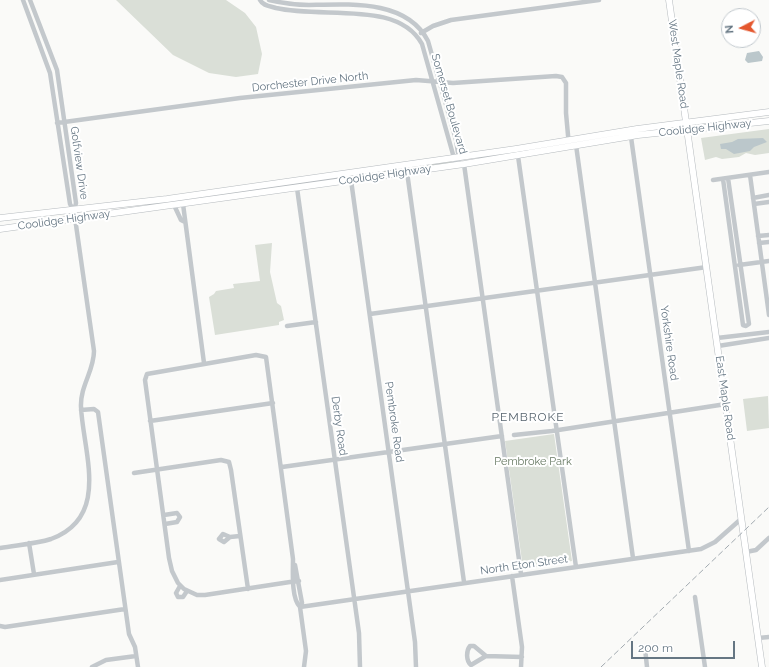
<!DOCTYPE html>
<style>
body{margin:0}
#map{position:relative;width:769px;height:667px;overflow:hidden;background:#fafaf8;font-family:Raleway,sans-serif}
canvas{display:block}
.north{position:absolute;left:721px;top:8px;width:40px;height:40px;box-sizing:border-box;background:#fff;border:1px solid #c1c8cd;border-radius:50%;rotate:264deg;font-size:11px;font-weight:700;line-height:16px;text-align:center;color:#657683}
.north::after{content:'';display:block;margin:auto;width:14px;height:18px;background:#e4572e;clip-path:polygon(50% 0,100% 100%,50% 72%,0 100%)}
.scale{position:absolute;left:631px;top:641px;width:104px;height:18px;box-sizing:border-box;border:2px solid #657683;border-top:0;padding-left:5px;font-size:12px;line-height:14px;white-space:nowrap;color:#657683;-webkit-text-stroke:3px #fff;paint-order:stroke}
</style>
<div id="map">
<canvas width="769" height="667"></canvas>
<div class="north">N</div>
<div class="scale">200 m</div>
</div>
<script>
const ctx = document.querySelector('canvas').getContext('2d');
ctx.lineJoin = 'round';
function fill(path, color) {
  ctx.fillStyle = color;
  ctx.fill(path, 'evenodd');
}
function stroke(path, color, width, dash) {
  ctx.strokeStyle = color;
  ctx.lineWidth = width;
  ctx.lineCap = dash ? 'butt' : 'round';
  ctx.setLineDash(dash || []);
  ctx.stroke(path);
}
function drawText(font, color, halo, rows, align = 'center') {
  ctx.font = font + ' Raleway,sans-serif';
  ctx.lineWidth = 4;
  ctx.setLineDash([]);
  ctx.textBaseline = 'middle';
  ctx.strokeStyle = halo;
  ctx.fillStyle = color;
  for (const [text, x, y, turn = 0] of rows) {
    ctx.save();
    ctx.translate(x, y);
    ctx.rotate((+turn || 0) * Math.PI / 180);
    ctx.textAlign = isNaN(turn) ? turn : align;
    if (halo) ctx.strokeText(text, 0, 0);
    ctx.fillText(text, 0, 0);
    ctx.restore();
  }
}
const green = new Path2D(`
 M116,0h110l19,13 11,14 6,27 -4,20 -22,3 -27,-4 -36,-18z
 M769,129v24l-14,2 -9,-2 -7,4 -17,2 -6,-2 -11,3 -4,-22z
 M451,161l1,2 -181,27v-4z
 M272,243l-2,29 7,31 4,3 3,14 -5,2v3l-64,10 -6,-38 5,-3 2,-3 18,-3 -1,-4 27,-3 -5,-36z
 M768,396l1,32 -22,3 -4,-32z
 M554,434l18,127 -41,7h-8l-18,-127z`);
const water = new Path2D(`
 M759,51l4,6 -1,4 -14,2 -3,-3 2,-7z
 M763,138l4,4 -13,5 -4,4 -16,3 -8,-5h-5l-1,-5 12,-2 6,-3z`);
const minor = new Path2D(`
 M23,0l27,73 20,131 4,7
 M260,0c3,6 10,6 16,8 48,11 122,-8 146,36l32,114 4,7
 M269,0c13,3 26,5 40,5 43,-1 98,-5 119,36l28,99 3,19
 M421,33l12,-7 18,-6 148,-20
 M57,123l183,-25 176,-18 37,3 103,-7 6,1 4,6v30l3,33
 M631,137l58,414
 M576,145l57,413
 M518,156l58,411
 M464,164l57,410
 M407,172l57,410
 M750,175l19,140
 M723,179l20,146 3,1 3,-2 -21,-146
 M351,180l64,462 1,25
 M713,180l56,-8
 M297,188l62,445 1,34
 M753,198l16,-3
 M183,204l21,159
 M754,204l15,-2
 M174,205l7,15 4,2
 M758,236l11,-1
 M759,243l10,-1
 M739,265l30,-4
 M370,314l337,-47
 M287,326l29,-4
 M717,338l52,-6
 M718,346l51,-8
 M81,410l13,-1 4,3 31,222 6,13 3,20
 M150,421l123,-18
 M514,435l38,-4 174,-27
 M282,467l220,-31
 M134,473l87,-13 8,2 2,8 17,119
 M164,515l13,-2 3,4 -3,5 -12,2
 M230,537l-7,-3 -4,5 5,3 6,-5 10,-1
 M29,543l5,31
 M0,548c17,-3 35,-4 51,-9 60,-22 32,-87 30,-132 -1,-21 13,-36 13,-56l-20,-140 2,-8 -19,-133 -27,-70
 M746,552l10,-2 13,-12
 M295,565l7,38 -2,4 6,44 -2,16
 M512,576l10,71 -1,20
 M0,580l118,-18
 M299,581l-9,1 -85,13h-8l-13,-6 -6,-6 -6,-12 -3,-13 -24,-178 2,-6 109,-19 10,2 27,202c0,12 -2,39 7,48
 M180,586l-4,7 2,4h5l4,-6
 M695,597l10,70
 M300,607l401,-58 14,-7 26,-23
 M0,626l5,1 120,-18
 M758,638l11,-1
 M645,648l2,19
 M486,656l-12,-10h-4c-4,5 -4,15 1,19l15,-9 36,1
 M92,667l14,-7 30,-4`);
const major = new Path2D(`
 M669,0l93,667
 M0,218l167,-19 349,-50 121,-20 132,-17
 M0,229l464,-65 174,-29 131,-14`);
const rail = new Path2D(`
 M601,667l168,-160`);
const streetNames = [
 ["West Maple Road",678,64,82],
 ["Dorchester Drive North",310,82,-6],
 ["Somerset Boulevard",449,104,74],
 ["Coolidge Highway",705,128,-6],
 ["Golfview Drive",79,163,82],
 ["Coolidge Highway",385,175,-8],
 ["Coolidge Highway",64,220,-8],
 ["Yorkshire Road",669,343,82],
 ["East Maple Road",725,398,82],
 ["Pembroke Road",394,422,82],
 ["Derby Road",339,426,82],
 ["North Eton Street",524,565,-8]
];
const parkNames = [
 ["Pembroke Park",533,462]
];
const neighbourhoodNames = [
 ["PEMBROKE",528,417]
];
fill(green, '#dadfd7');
fill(water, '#bbc7cb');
stroke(major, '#b5babe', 7);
stroke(minor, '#c3c8cc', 4.5);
stroke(major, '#fff', 6);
stroke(rail, '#a2aab0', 1, [6, 3]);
drawText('11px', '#657683', '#fff', streetNames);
drawText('11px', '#687a64', '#fff', parkNames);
ctx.letterSpacing = '1px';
drawText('12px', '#57646e', '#fff', neighbourhoodNames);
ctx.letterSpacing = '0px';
</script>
